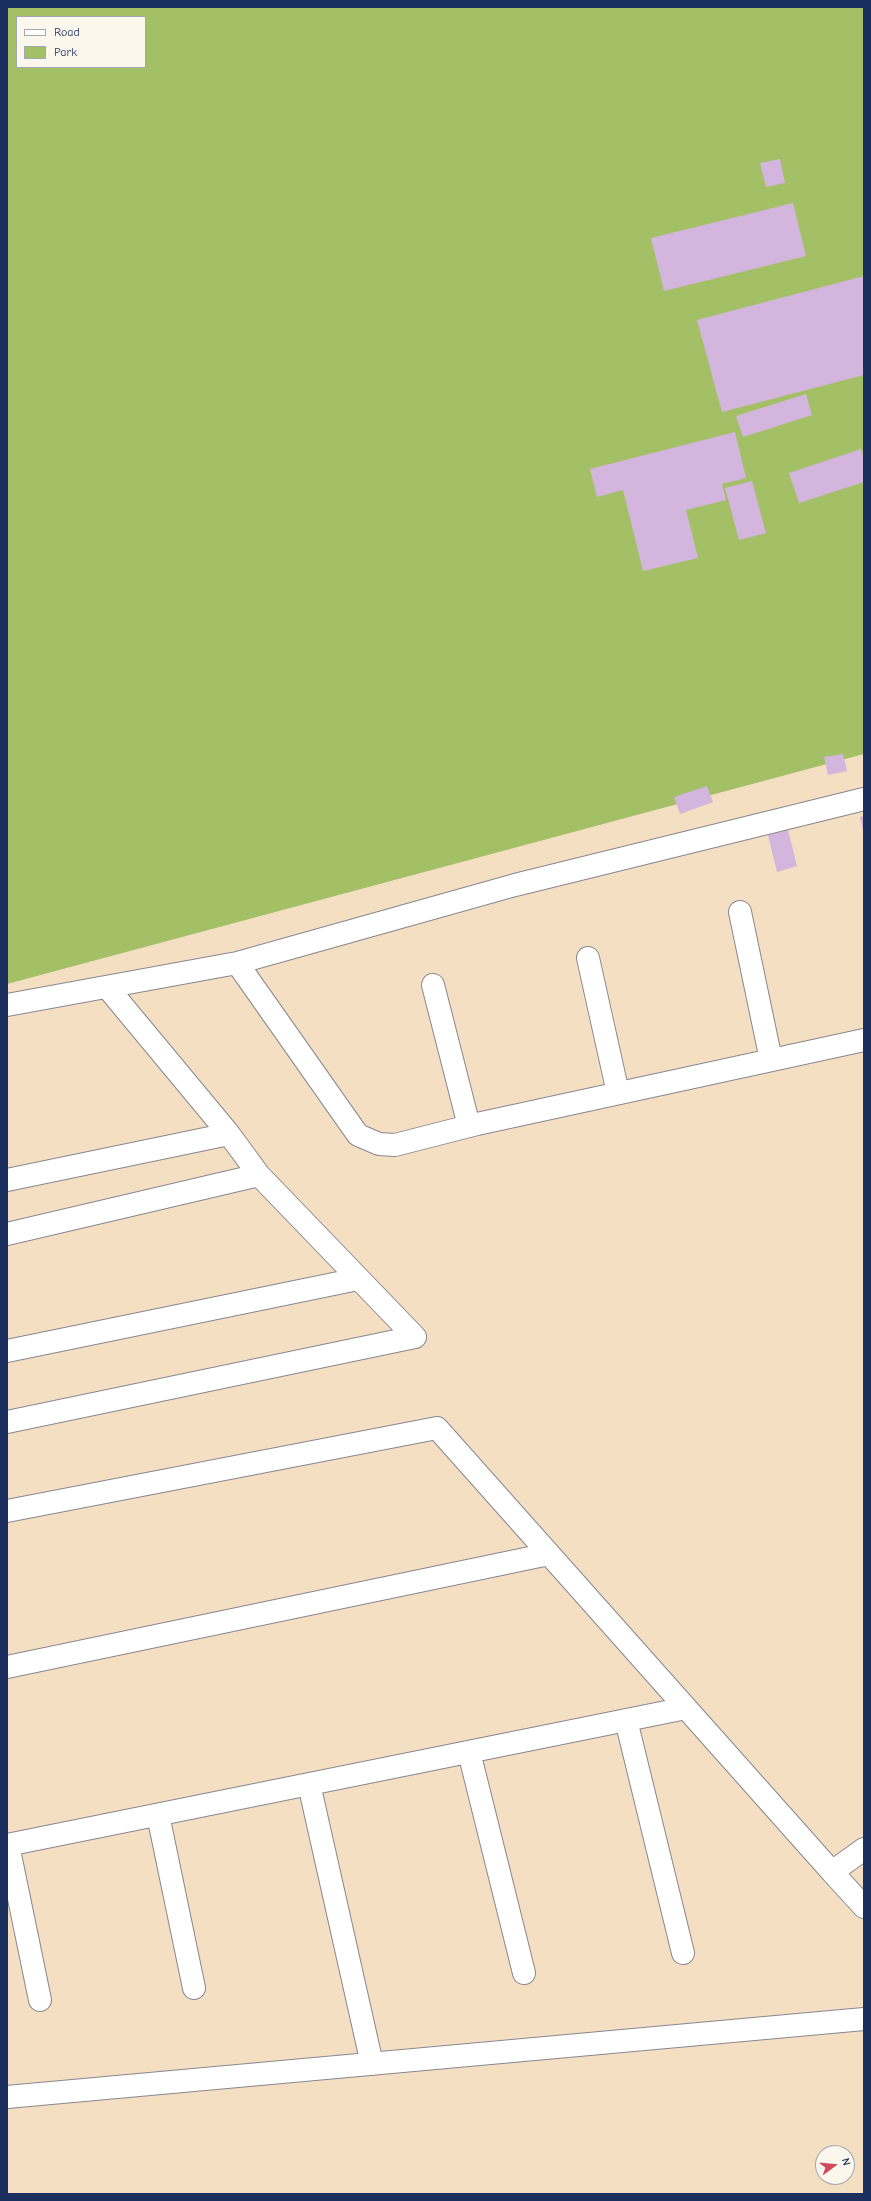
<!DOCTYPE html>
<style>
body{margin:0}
#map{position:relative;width:871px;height:2201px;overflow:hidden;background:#f4dfc3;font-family:"Comic Neue",sans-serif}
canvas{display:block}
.frame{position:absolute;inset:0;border:8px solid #1b2f5e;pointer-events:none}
.legend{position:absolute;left:16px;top:16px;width:130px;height:52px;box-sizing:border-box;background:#fbf7ec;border:1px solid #a1a7b3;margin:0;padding:5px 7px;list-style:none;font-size:12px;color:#1b2f5e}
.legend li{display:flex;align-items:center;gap:8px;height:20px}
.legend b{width:20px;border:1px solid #a1a7b3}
.north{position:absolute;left:815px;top:2145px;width:40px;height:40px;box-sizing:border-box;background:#fbf7ec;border:1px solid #a1a7b3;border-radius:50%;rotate:74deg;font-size:11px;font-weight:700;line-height:16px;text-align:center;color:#1b2f5e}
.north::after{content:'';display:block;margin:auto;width:14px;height:18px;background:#d1495b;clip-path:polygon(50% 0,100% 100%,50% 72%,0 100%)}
</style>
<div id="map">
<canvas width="871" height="2201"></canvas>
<div class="frame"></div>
<ul class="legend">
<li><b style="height:5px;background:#fff"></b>Road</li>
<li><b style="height:11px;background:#a3c067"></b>Park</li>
</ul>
<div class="north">N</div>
</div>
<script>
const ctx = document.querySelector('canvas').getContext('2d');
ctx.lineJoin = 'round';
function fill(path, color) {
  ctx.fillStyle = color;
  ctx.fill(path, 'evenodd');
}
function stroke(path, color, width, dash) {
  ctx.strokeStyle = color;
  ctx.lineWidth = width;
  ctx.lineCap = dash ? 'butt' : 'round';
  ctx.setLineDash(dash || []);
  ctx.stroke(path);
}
const green = new Path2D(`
 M7,7h857v747l-857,230zM17,17h128v50h-128z`);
const building = new Path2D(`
 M780,159l5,24 -19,4 -6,-24z
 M793,203l13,53 -142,35 -13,-53z
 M864,276v99l-142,37 -25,-92z
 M806,394l6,21 -69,22 -7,-21z
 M735,432l11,46 -24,6 4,16 -40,10 12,48 -55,13 -20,-81 -26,7 -7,-28z
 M861,449l3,9v24l-65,21 -10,-30z
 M752,481l14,52 -27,7 -14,-52z
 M843,754l4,17 -19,4 -4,-18z
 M707,786l6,16 -33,12 -6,-17z
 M864,816v14h-1l-3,-13z
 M788,830l9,36 -20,6 -9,-37z`);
const street = new Path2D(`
 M740,912l31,148
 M588,958l30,135
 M237,963l121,172 21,9 16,1 82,-21 387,-84
 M433,985l36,141
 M107,987l122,147 30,41 156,162
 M7,1005l230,-42 278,-78 349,-86
 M7,1180l222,-46
 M7,1234l252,-59
 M7,1351l351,-72
 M7,1422l408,-85
 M7,1511l430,-83 395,444 32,-23
 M7,1667l542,-113
 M626,1720l57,233
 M469,1752l55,221
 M309,1784l63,280
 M158,1815l36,173
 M7,1845l679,-137
 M8,1845l32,155
 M832,1872l32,35
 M7,2097l857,-78`);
fill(green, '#a3c067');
fill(building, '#d4b5dd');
stroke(street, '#888790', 24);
stroke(street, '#fff', 22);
</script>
